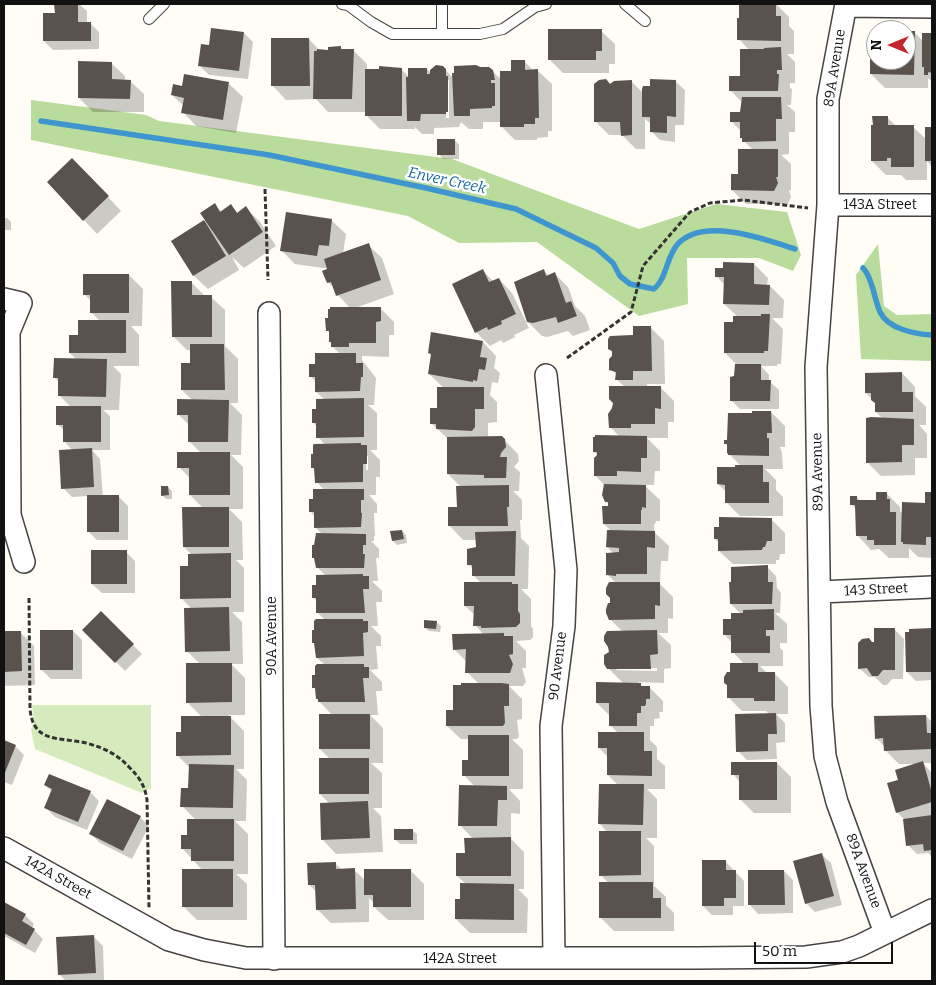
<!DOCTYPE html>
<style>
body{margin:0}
#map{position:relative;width:936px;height:985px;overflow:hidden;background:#fffdf5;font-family:Bitter,serif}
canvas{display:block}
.frame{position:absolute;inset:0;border:5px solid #111;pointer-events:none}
.north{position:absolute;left:866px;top:20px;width:50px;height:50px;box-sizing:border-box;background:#fff;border:1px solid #a0a0a0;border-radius:50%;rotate:270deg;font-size:14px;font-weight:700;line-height:20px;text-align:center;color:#111}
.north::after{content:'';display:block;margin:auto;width:18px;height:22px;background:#c4262e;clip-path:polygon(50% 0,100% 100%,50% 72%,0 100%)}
.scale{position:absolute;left:754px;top:942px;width:139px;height:22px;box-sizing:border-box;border:2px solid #111;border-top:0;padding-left:6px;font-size:15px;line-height:18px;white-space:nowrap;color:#111;-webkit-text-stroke:4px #fff;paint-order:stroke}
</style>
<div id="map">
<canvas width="936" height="985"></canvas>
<div class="frame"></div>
<div class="north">N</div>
<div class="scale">50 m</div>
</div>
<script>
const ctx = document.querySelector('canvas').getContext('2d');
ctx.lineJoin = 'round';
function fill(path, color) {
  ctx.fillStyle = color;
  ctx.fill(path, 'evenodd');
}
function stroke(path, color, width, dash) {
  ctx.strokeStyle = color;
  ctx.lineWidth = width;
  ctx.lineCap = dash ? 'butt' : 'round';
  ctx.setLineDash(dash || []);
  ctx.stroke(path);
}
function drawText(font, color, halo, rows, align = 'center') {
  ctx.font = font + ' Bitter,serif';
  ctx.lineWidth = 5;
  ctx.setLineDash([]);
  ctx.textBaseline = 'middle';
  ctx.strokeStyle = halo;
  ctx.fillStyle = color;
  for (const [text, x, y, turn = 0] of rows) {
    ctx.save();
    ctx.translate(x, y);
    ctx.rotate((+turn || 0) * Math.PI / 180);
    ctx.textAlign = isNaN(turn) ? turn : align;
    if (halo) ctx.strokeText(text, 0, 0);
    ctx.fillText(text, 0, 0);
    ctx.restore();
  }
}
const green = new Path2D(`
 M32,705h119v83l-9,5 -107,-44 -4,-20 3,-6z`);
const forest = new Path2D(`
 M31,100l115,15 13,6 293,38 187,70 77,-25 71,8 14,43 -8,16 -34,-13h-72l1,46 -49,12 -102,-74 -78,1 -51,-27 -377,-76z
 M878,244l6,62 13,9 35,-1v47l-71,-2 -5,-84z`);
const shadow = new Path2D(`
 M56,4h23l8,7v12h3l9,9v17l-46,1 -9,-9 12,-27z
 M740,4h36l13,13v9l5,5v23h-7l8,8v21h-5v5l2,1 -1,16h-4l8,7v20h-6v22l-8,1 10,9v26h-2l2,7 -3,7h-42l-14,-14 21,-40 -12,-12v-7l-9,-9 9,-9 1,-11 -12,-12 11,-13 8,-27 -10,-11z
 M601,31l14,13v20h-6v9h-46l-14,-14z
 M906,32h8l9,9v-7h9v48l-4,-4v10h-43l-14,-14 5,-24v10h30z
 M244,33l9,9 -5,37 -39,-4 -9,-9 10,-20z
 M309,39l11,12h9l12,-3 2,2h10l14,14v6l34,-1 8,8 18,-8 4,4 12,-6 10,11 39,-7 9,8 12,-7 11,-11 10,10h4l14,13v47h-4v6l-11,1v2h-22l-14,-14v-4h-18v7h-14l-8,-7 -2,5 -25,1v6h-12l-7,-7v2h-35l-14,-14v-3h-38l-12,-13 -30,1 -13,-14zM447,80h2v38h-3z
 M111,63l14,13v5h5l14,13v18h-51l-14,-14z
 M185,76l44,8 14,13 -7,36 -40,-7 -13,-14 1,-6 -12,-11 11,-8z
 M675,81l10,9 -1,35h-9v17l-15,-2 -9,-9v-7l-6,-5v30h-9l-14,-14h-13l-14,-14 15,-35 22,-4 11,11 9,-6z
 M888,118l9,9h16l13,12v-11h6v39l-5,-6v19h-21l-5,-5h-15l-14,-14z
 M455,140l4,5v14h-16l-4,-5z
 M86,173l35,38 -24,23 -13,-14z
 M215,205l7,7 9,-6 7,7 8,-5 14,14 16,24 -32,22 -12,-11 7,13 -31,19 -14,-13 -21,-35 34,-21z
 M287,214l45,7 14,13 -3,20 25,-9 14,13 12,36 -39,14h25l14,14v13h-5v22l-27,-1v4l14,18 -2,27h-6l9,8v37h-7l10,10v17h-4v18h-7l8,9v9h-3l1,23h-1v5h-3l8,8v9h-3l2,23h-6l10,10v11h-6l2,24h-7l10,10v10h-5l2,23 -8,1 12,12v9h-6l2,24h-8l13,13v35h-12l11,10v35h-9l8,8 2,36 -47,2 -13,-14 7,-36 -10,-10 10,-35 -10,-10 12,-34 -15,-16v-8l-3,-3 3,-12 8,-11 -8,-7 -2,-14 10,-24 -8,-8v-11l-3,-3 3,-12 9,-10 -9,-9 6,-32 -8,-8v-10l-4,-5 4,-11 9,-11 -7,-8 -1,-11 -4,-4 13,-22 -7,-8 -1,-10 -4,-5 4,-11 8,-11 -9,-8v-10l-5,-5 5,-12 24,-11 -8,-8 -2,-4v-9l-3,-3 23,-22 -12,-13 -2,-5 -8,-8 2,-13 -35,-5 -14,-14zM366,456h2v14h-2z
 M4,218h3l4,4v8h-6l-1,-1z
 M754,264l14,14 -1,8h3l14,14 -1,18h-11l11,11 -2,35h-4v2h-16l8,9v6l10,9v19h-39l-9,-9 7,-34 -13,-13 9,-29 4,-7 -14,-13 1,-19 -8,-8z
 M483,271l11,11 5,-3 13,14 17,35 -15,7 1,2 -12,6 -2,-3 -11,6 -14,-14z
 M544,271l5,5 6,-2 13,13 7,19 10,10 5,14 -17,6 -5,-5 -21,6 -5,-1 -14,-14z
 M129,275l14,14 -1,37h-11l8,9v31h-26l8,8 -2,36h-16l7,6v34h-18l8,9 3,38h16l9,9v34h-31l-9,-9v-35l-16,1 -9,-9 10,-37 -9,-10v-11l-7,-6 14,-17 -12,-12v-13l-4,-4 22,-18 -7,-7 10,-17 20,-15 -9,-9v-11l-7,-7z
 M191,282l15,15h5l14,13v36l13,13v44h-8l12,12 -1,40h-10l12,12v42h-14l13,13 1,38h-7l8,8v44h-12l10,10 1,42h-12l14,14v37h-17l16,16v38h-8l11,11 -1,41h-11l13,13v40h-12l11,10v36h-50l-14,-14 19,-36 -20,-22 14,-28 -14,-14 7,-17 1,-21 -13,-13 5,-22 20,-16 -15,-15 13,-38 -13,-13 5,-42 -10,-10 10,-44 -8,-8 19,-39 -13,-13v-17l-11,-11 23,-13 -13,-13v-16l-11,-11 15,-13 -11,-11 9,-26v-14h-4l-14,-14z
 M650,327l14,14 1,43h-18v3h13l14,14v21h-6v16h-21l13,13v20h-5l-1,14h-10l16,15v21h-4l-1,3h-1v8l15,14 -1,15h-7l-1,23 13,13v22l-5,-1v15h-10l13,12v23l-7,1v14l-26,-1 5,5h6l14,14v11h-4l1,6 -6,1v7h-4v14l7,7v12l8,7v23h-18l10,10v39h-11l8,8v40l12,11v8l8,8v18h-60l-13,-13 8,-34 -8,-9 7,-42 -8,-9 18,-39 -10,-10v-18l-9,-9 19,-15 -8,-8v-9l-13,-13 26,-20 -15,-15 2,-16 13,-20 -13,-13 6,-36 -8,-8 6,-21 -7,-7 5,-15 -8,-8 5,-19 -3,-4 -1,-15 -10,-11 3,-19 -4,-4 26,-15 -9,-9 14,-41 -9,-8 1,-4 -6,-6 2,-16 -4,-4zM618,668h39v3l-41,-1z
 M483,342l13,14 -2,12 6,5 -2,10 -6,-1 -2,13 7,7v20l-9,1v14h13l17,17 1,7 -5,6 6,5 -1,19h-6l9,9v20h-2l1,18 8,8 -1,43h-7l10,10v27l2,3v8l-3,3 -14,1 10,10v17h-4l4,14 -3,4h-14l13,13v20l-5,1 2,17 -2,2h-5l11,11v39h-14l11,12v13l-9,-1v26l13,13v37h-6l10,10 -1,34h-57l-14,-14 10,-35 -9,-8 16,-37 -13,-14 15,-38 -11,-12 5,-14v-22h-8l-14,-13 7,-14 26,-27 -13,-13v-10l-13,-13 30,-14 -9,-10v-10l-10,-9 16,-23 -8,-8v-6l-5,-5 9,-15v-9h-14l-13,-14 8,-18 3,-21 -13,-13v-35l-17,-16 7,-14 6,-21 -15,-14 3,-18 -3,-3z
 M902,373l13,14v9l11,11v18h-7l8,9v24h-12v17l-34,1 -14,-14 16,-43 -7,-7v-9l-10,-10z
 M771,412l14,14v21h-5l2,6 1,16h-18l11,11v10l7,7v19h-43l-14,-14v-10l-8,-8 18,-15 5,-3 -13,-13v-7l-3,-3z
 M168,487l4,4v8h-6l-4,-4z
 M886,493l14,14v4l3,3 24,-10v-11l5,1v64l-14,-1 -9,-9v10h-20l-10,-9 -8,1 -13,-14 -2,-27 -5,-5 6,-7 3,4h17z
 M771,519l14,14v21h-5l-1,6h-3v4h-43l-14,-13v-8l-4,-4z
 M402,531l4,4 1,8 -10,2 -4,-4z
 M126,552l9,9v32h-33l-10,-9z
 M767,567l9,9 1,12 4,5 -1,20h-5l12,11v19h-7v5l3,3v15h-23l7,7h7l14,14v27h-12l9,9v19l-9,1 1,16 -30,1 -9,-9 31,-37 -3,-3h-24l-14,-14 16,-33 -11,-12 -1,-9 -7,-8 7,-15 9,-6 -10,-10z
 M101,613l41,41 -17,17 -41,-41z
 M436,622l5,4 -1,6 -11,-1 -4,-4z
 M931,629l1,51 -16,1 -9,-9z
 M895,630l9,9 -1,40h-11l-5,6h-4l-8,-8h-6l-10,-9 13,-24z
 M73,631l9,9v39h-31l-9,-9z
 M20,632l14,14 1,39 -31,1v-53z
 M926,716l6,6v41h-9l9,10v84l-4,-4 -11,1 -9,-9 -4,-26 -7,-7 3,-31 16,-17h-17l-14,-14v-3l-9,-9z
 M4,742l11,4 9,9 -12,30 -8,-3z
 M777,763l14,14v36h-37l-14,-14v-17l-7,-8z
 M45,785l45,7 9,9 -12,29 -32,-13 -9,-9 6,-16z
 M140,817l9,9 -17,33 -32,-16 -9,-9z
 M412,830l5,4v10h-17l-5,-5z
 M821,854l10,9 11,42 -27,7 -9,-9z
 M725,861l19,20v25h-11v9h-21l-9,-9z
 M336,864l6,6h12l11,10 45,-10 14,14v36h-36l-14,-13v-4l-5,-5v24l-38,1 -14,-14v-17l-8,-7z
 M784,871l9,9v33l-35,1 -9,-10z
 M4,903l21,12 9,9 -2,4 11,11 -8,14 -31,-17z
 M94,937l9,9 1,35h-38l-7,-7z`);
const stream = new Path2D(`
 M41,121l228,34 157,33 90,21 80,39 17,15 7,13 10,8 24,5c13,-11 12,-31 23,-44 25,-29 88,-6 118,4
 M863,268c6,6 7,13 10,21 2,8 4,16 7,23 8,17 35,22 52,23`);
const building = new Path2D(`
 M54,4h24v18h13v19h-48v-28h12z
 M739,4h37v12h5v25l-44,-1v-22h2z
 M211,28l33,4 -5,39 -41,-5 3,-22 8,1z
 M548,29h54v22h-6v9h-48z
 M906,31h9l-1,44 -44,-1v-25h6v11h30z
 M922,33h10v40l-4,-1v3h-4v-8h-2z
 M271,38h38l1,48h-39z
 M341,46v3h13l-2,50h-39l1,-48h3v-2l11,1v-3z
 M781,47l1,23h-5v4h2l-1,17h-49v-15h11v-27h24v-1z
 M511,60h14v10l13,-1 1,49h-4v6h-11v3h-24v-56h11z
 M78,61l34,1v17l19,1 -1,19 -52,-1z
 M436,65l7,1 3,3v7h2v36h-2v2h-25l-1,7h-13l-1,-44h2v-9h19v6h3v-4z
 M476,65l4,2h9l4,3 2,10h-4v3h4v23h-3v2l-22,1v7h-16l-2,-43h2v-7z
 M379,66l23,2v48h-37v-47h14z
 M184,74l45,8 -6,38 -42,-7 3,-15 -13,-3 2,-11 9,2z
 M606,79l4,5 4,-3 18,-1v55l-11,1 -1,-14h-26v-38l5,-4z
 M650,79l26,1v37l-9,-1v17l-17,-1v-15h-8v-28l1,-3h7z
 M742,97h39l1,22h-6v22l-34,1v-4h-2v-16h-10v-10h10z
 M872,116h16v9h26v42h-23v-9h-4v3h-16v-36h2z
 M925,127h7v34h-7z
 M437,139h18v16h-18z
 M738,149h40v28h-2l2,6 -4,8 -43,-1v-16h7z
 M72,158l37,38 -26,25 -36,-39z
 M215,203l5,9 11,-8 6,9 9,-7 17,26 -34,23 -29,-42z
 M286,212l46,7 -3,27 -10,-1 -2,11 -37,-5z
 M204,220l22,36 -33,20 -22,-35z
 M369,243l12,37 -45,16 -5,-14 -4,1 -5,-12 5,-2 -3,-10z
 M723,262l31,1v21l16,1 -1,20 -46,-1 1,-27h-9v-9h8z
 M483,269l6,13 10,-4 17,36 -15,7 1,3 -14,6 -1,-3 -12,6 -23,-49z
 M544,269l2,7 9,-4 11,31 5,-2 6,15 -19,7 -2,-6 -23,6 -6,-1 -13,-40z
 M83,274h46v39h-39v-18h-7z
 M171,281h21v14h20v42h-40z
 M330,307h51v14l-5,1v21h-27v4h-18v-5h-2v-11h-3l-1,-13h3v-9h2z
 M761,314h9l-2,37h-4v2h-40v-31h9v-6h28z
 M78,320h48v33h-57v-18h9z
 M633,326h18l1,45h-19v9h-18l1,-8 -7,-2v-11l3,-3v-5l-4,-2v-10l2,-3 23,-1z
 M431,332l52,9 -3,16 7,1 -2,12 -6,-1 -2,12 -4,-1v2l-45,-8 3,-20 -3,-1z
 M190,344h34l1,46h-44v-27h9z
 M315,353h41v10h7v14h-2l-1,14 -45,1v-15h-6v-13h6z
 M54,358l53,1 -1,38 -48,-1v-18h-5z
 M735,364h26v16h10l-1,21h-40v-24l4,-1z
 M902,372v20h11v20h-38v-9l-4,-3v-7h-6v-20z
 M609,386h52v23l-6,-1v16h-24v4h-22l-1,-14 4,-6 1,-5 -4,-4z
 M437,387h47v22h-9v18l-3,4 -36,-2v-5h-6v-16h7z
 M364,398v39l-48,1v-15h-4v-14h4v-10z
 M177,399l52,1 -1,42h-40v-27h-11z
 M56,406h45v36h-38v-17h-7z
 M752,411h19l1,22h-5v5h2v18l-41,-1v-2l-1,1v-10h-3v-4h3l1,-27h24z
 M871,417l43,2v26h-12v17l-36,1v-45z
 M595,435l52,1v22h-6v14l-24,-1v5h-23v-18l3,-3v-3h-4v-15h2z
 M502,436l3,3 1,8 -5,6 -1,4h7l-1,21h-22v-3l-37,-1v-37z
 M361,443v2h6v19h-4v18l-48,1 -1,-15h-3v-14h2v-9l1,-1z
 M92,448l2,39 -33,2 -2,-39z
 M177,452h53v43h-41v-27h-12z
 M735,465h28v17h6v21h-44v-18l-8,-1v-17h18z
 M604,484l42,1v23l-4,-1v3h-1v14h-38l-1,-18h6v-4h-3l-3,-7z
 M509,485v22h-2l1,19h-60v-19h9l-1,-21z
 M161,486h7l1,9 -8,1z
 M313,489h51v11h-3v13h1l-1,14 -47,1v-16h-5v-13h4z
 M876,492h11v7h3v13h6v33h-22v-5h-7v-4h-11l-1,-31h-5v-9h7v4h19z
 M925,492h7v45h-6v8l-23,-1v-2h-2l1,-40 23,1z
 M87,495h32v37h-32z
 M182,507h47v40h-46z
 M719,517l53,1v23h-5l-2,6h-2l-1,3 -44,1v-12h-4v-12h5z
 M402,530l2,9 -12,2 -2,-10z
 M607,530l48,1v17l-8,-1v27h-31v2l-10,-1v-22l13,-1v-4l-13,-1z
 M516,531l-1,45h-43v-11h-5v-16l9,-2 -1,-15z
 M316,533l50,1v11h-3v9h2l-1,14h-48l-2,-10h-2v-13h2z
 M91,550h36v34h-36z
 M231,553v45l-51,1v-33h8v-12z
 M768,565v17h5l-1,22h-42l-1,-22h2v-15z
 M363,574v2h6v13h-6l2,24h-49v-15h-4v-13h4v-10z
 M464,582h48v2h6v27l2,3v9l-4,4 -35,1v-2h-8l1,-20h-10z
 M609,582h51v24l-5,-1v14l-46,1 -3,-7v-4l2,-6h2v-5l-4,-4v-6z
 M229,607l1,44 -45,1 -1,-44z
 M774,609v21h-8v6h4v17h-39v-18h-8v-16h8v-6h12v-3z
 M101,611l33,33 -19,19 -33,-33z
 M316,619h47v2h5v11l-5,1 1,23 -48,2 -2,-15h-2v-13h2v-9z
 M424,620l13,1 -1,8 -12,-1z
 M874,628h21v42h-12l-5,6h-6l-5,-8 -9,1v-26l4,-4 7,-1 3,4h2z
 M932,628v44h-26l-1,-40h4v-3z
 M40,630h33v40h-33z
 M657,630l1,24 -8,1 1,14h-44l-3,-5v-9l5,-3 -1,-5 -4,-6v-5l3,-5z
 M4,631h17l1,40 -18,1z
 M504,633v3h9v18l-4,1 4,9 -3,9h-45l1,-24 -13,1 -1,-16z
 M186,663h46v39l-46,1z
 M730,663h28v9h17v29h-21v-3h-27v-13l-3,-2v-6l3,-5h3z
 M317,664h47v3h5v11h-6l2,24h-47v-3h-2l-1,-11h-3v-13h3v-9z
 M596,682l45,1v3h9v13h-4v5l-1,2h-4v7h-4v13h-28v-23h-13z
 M461,683h41l7,1v22h-5l1,17 -2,3h-57v-16h7v-25h8z
 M776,713l1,21h-9v17l-32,1 -1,-38z
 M319,714h51v35h-51z
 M926,715l1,18h4v16l-47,2 -1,-13 -8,1 -1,-23z
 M181,716h50v39l-55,1v-24h5z
 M598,732h46v19h8v25l-45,-1v-27h-9z
 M468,735h41v41h-47v-16h6z
 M4,740l12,5 -12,30z
 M319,758h50v36h-50z
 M923,761l9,32v9l-36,11 -9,-30 11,-3 -3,-10z
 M731,762h46v38h-38v-25h-8z
 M189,764l45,1 -1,43 -53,-1 1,-19h7z
 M49,774l42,17 -13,31 -34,-14 8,-19 -8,-4z
 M599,784h45l-1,41 -45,-1z
 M459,785l48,1v14h-9l-1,26h-39z
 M107,799l34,17 -18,35 -34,-17z
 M368,801l2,37 -49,2 -1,-37z
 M932,815v35l-8,1 -1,-7 -17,2 -3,-27z
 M187,819h47v42h-43v-12h-10v-14h6z
 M394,829h19v11h-19z
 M599,831h42v44l-42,1z
 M511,837v39h-55v-23h9l-1,-15z
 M822,853l12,43 -29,8 -12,-43z
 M702,860h24v10h10v28h-12v8h-22z
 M336,862v7l19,-1 1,41 -40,1 -1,-25h-7l-1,-22z
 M182,869h51v38h-51z
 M364,869h47v38h-38v-12h-9z
 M748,870h36l1,35h-37z
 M599,882h54v16h8v20h-62z
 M460,883l54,1v36l-59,-1v-20h5z
 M4,902l22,12 -4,7 13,8 -9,16 -22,-12z
 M94,935l2,38 -38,2 -2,-38z`);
const path = new Path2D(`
 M265,189l3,91
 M567,358l64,-46 12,-46 47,-54 20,-9 33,-3 65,8
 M29,598l1,111c3,35 31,28 56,34 18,5 31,11 43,24 11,11 16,19 18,33l2,108`);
const lane = new Path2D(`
 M342,4l6,1 23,17 21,12h88l23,-5 32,-22 11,-3
 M442,4v30
 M625,4l20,17
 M149,19l15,-15`);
const street = new Path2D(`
 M846,4l-18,95v106l-12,162 5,339 4,50 12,46 48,131
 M846,6l86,1
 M828,205h104
 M4,299l17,4 -12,29 1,183 14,47
 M269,313l5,646
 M546,375l20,195 -2,56 -13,100 3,232
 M820,592l112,-5
 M4,848l165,92 35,10 42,8h451l109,-1 36,-5 17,-6 73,-36`);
const streetNames = [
 ["89A Avenue",835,68,-81],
 ["143A Street",880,205],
 ["89A Avenue",818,472,-91],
 ["143 Street",876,590,-3],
 ["90A Avenue",272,636,-90],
 ["90 Avenue",558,666,-83],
 ["89A Avenue",863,871,70],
 ["142A Street",58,878,29],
 ["142A Street",460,959]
];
const waterNames = [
 ["Enver Creek",447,181,12]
];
fill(green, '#d5ebbd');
fill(forest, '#b9dc9c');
fill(shadow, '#0003');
stroke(stream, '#3f96cf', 5.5);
fill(building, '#5a524d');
stroke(lane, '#444', 12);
stroke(street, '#444', 24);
stroke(path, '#333', 3, [5, 2.5]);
stroke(lane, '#fff', 10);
stroke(street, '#fff', 21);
drawText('14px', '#111', '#fff', streetNames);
drawText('italic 15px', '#1768a6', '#fff', waterNames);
</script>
